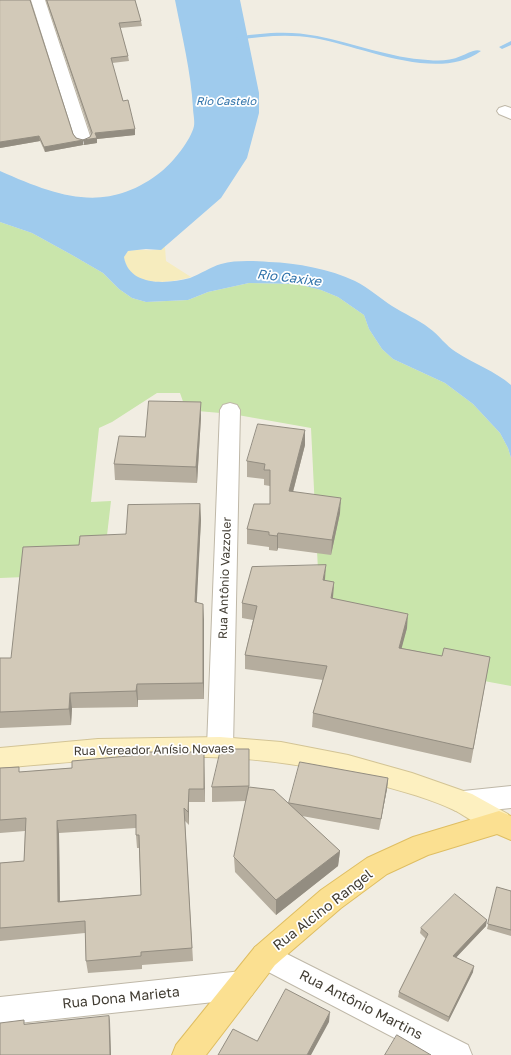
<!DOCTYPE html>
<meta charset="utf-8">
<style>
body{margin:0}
canvas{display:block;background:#f1ede2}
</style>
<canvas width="511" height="1055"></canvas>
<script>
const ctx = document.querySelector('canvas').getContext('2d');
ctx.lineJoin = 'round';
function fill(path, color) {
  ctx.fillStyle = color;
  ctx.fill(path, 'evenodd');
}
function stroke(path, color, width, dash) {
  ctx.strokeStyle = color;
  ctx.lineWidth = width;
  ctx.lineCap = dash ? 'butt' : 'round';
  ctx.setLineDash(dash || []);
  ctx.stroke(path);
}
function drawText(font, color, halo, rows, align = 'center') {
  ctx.font = font + ' "Golos Text",sans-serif';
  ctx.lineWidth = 3.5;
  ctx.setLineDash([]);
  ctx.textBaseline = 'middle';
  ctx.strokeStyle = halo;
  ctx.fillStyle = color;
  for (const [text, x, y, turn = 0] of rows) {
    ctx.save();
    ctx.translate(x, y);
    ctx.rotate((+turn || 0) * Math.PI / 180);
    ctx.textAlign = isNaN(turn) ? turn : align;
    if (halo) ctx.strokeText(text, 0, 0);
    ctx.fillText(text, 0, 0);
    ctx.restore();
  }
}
const green = new Path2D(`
 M0,222l32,11 40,22 31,18 16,16 13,9 14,4 42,-2 20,-8 41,-9 49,1 23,6 17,7 26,18 5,14 13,20 11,10 52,24 28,21 27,29 8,15 3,10v228l-167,-31 -22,-3 -11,-224 -79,-14 -46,-4 -6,-17h-23l-45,29 -13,6 -8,74 20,-1 -7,60 -4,13 -100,4z`);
const sand = new Path2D(`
 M165,247l1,14 25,16c-22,6 -62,12 -67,-20l4,-6c12,-3 28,2 37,-4z`);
const water = new Path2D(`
 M175,0h65l19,93v20l-12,45 -26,40 -60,52 -15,-1 -18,2 -4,6c5,30 44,27 66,21 11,-4 20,-11 31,-14 15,-4 33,-3 48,-2 29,1 60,7 86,19 14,7 25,17 37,25 12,8 26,13 37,22 10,7 17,18 27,24 18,12 39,19 55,33v73l-3,-10 -8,-15 -27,-29 -28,-21 -52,-24 -11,-10 -13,-20 -5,-14 -26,-18 -17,-7 -23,-6 -49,-1 -41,9 -20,8 -42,2 -14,-4 -13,-9 -16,-16 -31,-18 -40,-22 -32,-11v-51c59,26 107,44 162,0 11,-9 29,-31 32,-45 1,-5 -1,-13 -1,-18 -2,-36 -11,-72 -18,-108z`);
const stream = new Path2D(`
 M271,33c16,-1 31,0 46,3 37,7 73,22 111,24 11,1 22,1 33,-4 6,-2 14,-8 20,-5 -44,32 -119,-5 -167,-13 -25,-4 -51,-2 -76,2l-3,-2 14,-3z
 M511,41v4l-9,4 -3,-2z`);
const minor = new Path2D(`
 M31,0h14l46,139 -2,3 -6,2 -6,-2 -2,-3z
 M505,106l6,2v11l-12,-5 -2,-3 2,-3z
 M230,403l7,2 3,5 -7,337 -4,7 -9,3 -9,-3 -4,-7 13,-337 3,-5z
 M511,786v22l-48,5 -9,-3 -4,-8 4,-8 9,-3z
 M265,943l203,102 4,10h-45l-172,-90 -4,-9 4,-9z
 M242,971l10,4 4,10 -4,10 -10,4 -242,26v-28z`);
const secondary = new Path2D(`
 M220,737l61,5 67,13 64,18 60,21 36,20c3,6 3,10 0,16 -2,1 -6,3 -8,3 -11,1 -35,-18 -46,-23 -32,-15 -69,-23 -103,-33 -113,-32 -236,-19 -351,-9v-20l98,-9z`);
const primary = new Path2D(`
 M499,811l12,5v24l-14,-6 -69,21 -41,19 -46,34 -66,57 -69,90h-34l4,-10 79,-98 66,-57 46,-32 46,-21z`);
const wall = new Path2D(`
 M0,0l73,134 10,11 -38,7 -5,-11 -40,7z
 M46,0h89l6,21 1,5 -22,2 8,28 1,5 -17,2 11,38 12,28v6l-38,4v4l-13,2 7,-10z
 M201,417l-4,66 -82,-3 -1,-16 31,-27z
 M305,430v15l-12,47 47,21 -9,42 -53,-7 -1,3 -8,-1v-3l-22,-3v-15l23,-25v-18l-6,-1v-6l-17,-2v-16z
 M200,504l1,16 -5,83 8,17v79l-66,1v7l-66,1 -1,17 -71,3v-70h11l68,-113 47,-11z
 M325,581l9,1 -1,16 74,30 -6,20 41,8 48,1 -19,106 -159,-36 1,-14 10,-33 -78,-11v-14l8,-35 -11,-2v-15z
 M249,749v38l40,17v-1l99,-25 -1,11 -8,41 -77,-14 38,35 -2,15 -62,49 -41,-43 -1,-15 12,-56 -34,1v-15z
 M204,752l1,50h-16v23l-4,-4 8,140 -51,4v4l-54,4 -2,-12 -1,-28 -85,8v-78l24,-2 1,-30 -25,2v-65l20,4 52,-4zM136,828v7l1,13h2l2,47 -81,6 -1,-68z
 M497,887l14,4v45l-24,-7z
 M486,926l-30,31 17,15 -25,50 -50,-25 1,-5 27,-53 -6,-6 1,-5z`);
const shadedWall = new Path2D(`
 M135,129v6l-38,4v4l-13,2 -1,-5 13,-2 -1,-5z
 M39,136l1,5 -40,7v-6z
 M83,140v5l-38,7 -1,-5z
 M201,402v15l-4,66 -1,-16z
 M305,430v15l-16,62v-16z
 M341,498l-1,15 -9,42 1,-15z
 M200,504l1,16 -5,98 -1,-16z
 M278,533v15l-1,3v-15z
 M326,565l-1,14 -3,16 1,-15z
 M334,582l-1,14 -3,16 1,-14z
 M203,604l1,16v79l-1,-16z
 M408,614l-1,14 -9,34 1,-14z
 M137,684l1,16v7l-2,-16z
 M70,693l2,15 -1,17 -2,-16z
 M204,752v13l1,37 -1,-13z
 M388,778l-1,11 -8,41 2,-11z
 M189,789v36l-1,-13z
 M57,821l2,12 1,81 -2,-12z
 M340,851l-2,15 -62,49v-15z
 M487,920l-1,6 -34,36 1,-6z
 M474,966l-1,6 -25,50 1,-5z
 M330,1012l-1,10 -18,33h-4z
 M109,1016l1,5 1,34h-1z`);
const building = new Path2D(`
 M0,0h30l43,134 3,4 7,2 -39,7 -5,-11 -39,6z
 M47,0h88l6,21 -22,2 9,33 -17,2 12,43 5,-1 7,29 -40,4 2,5 -14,2 7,-3 2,-4z
 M149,401l52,1 -5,65 -82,-3 5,-28 26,1z
 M258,424l47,6 -16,61 52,7 -9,42 -54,-7 -1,3 -8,-1v-3l-22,-3 7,-25h16v-34h-6l1,-6 -18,-3z
 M200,504l-5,98 8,2v79l-66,1 -1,7 -66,2 -1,16 -69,3v-54h11l12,-111 56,-2 1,-9 46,-2 2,-29z
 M326,565l-3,15 11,2 -3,16 77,16 -9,34 43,8 2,-8 46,9 -17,92 -160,-36 14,-47 -82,-11 12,-49 -15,-3 10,-36z
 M221,749h28v37l-37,1z
 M139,752h65v37h-15l-1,23 -4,-4 8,140 -51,4v4l-55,5 -1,-40 -85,7v-65l24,-2 2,-43 -26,2v-52l19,-1v5l53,-4v-7l67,-6zM136,815v20h3l2,60 -83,7 -1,-81z
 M300,762l88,16 -7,41 -92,-16z
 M249,787l25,3 66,61 -64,49 -42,-43z
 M497,887l14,4v39l-23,-6z
 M455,894l32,26 -34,36 21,10 -25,51 -50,-25 29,-58 -7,-6z
 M286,989l44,23 -23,43h-89l15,-26 24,12z
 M109,1016l1,39h-110v-32l24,-3v4z
 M397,1035l34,20h-46z`);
const farWaternames = [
 ["Rio Castelo",226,102]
];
const streetNames = [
 ["Rua Antônio Vazzoler",225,578,-88],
 ["Rua Vereador Anísio Novaes",154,750,-1]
];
const waterNames = [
 ["Rio Caxixe",289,278,7]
];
const nearStreetnames = [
 ["Rua Alcino Rangel",323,910,-38],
 ["Rua Dona Marieta",121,998,-6],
 ["Rua Antônio Martins",361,1005,27]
];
fill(green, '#c9e5ab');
fill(sand, '#f6ecbe');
fill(water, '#9fcbed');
fill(stream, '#9fcbed');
stroke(minor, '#bfb8a8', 2);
stroke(secondary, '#d3c495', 2);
stroke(primary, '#dfbe62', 2);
fill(minor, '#fff');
fill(secondary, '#fdf0c0');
fill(primary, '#fbe091');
fill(wall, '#b5ad9e');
fill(shadedWall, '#938d81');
fill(building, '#d2c9b8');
stroke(building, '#938d81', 1);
drawText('italic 11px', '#3073aa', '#fff', farWaternames);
drawText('12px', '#423d33', '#fff', streetNames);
drawText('italic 13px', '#3073aa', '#fff', waterNames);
drawText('14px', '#423d33', '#fff', nearStreetnames);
</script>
